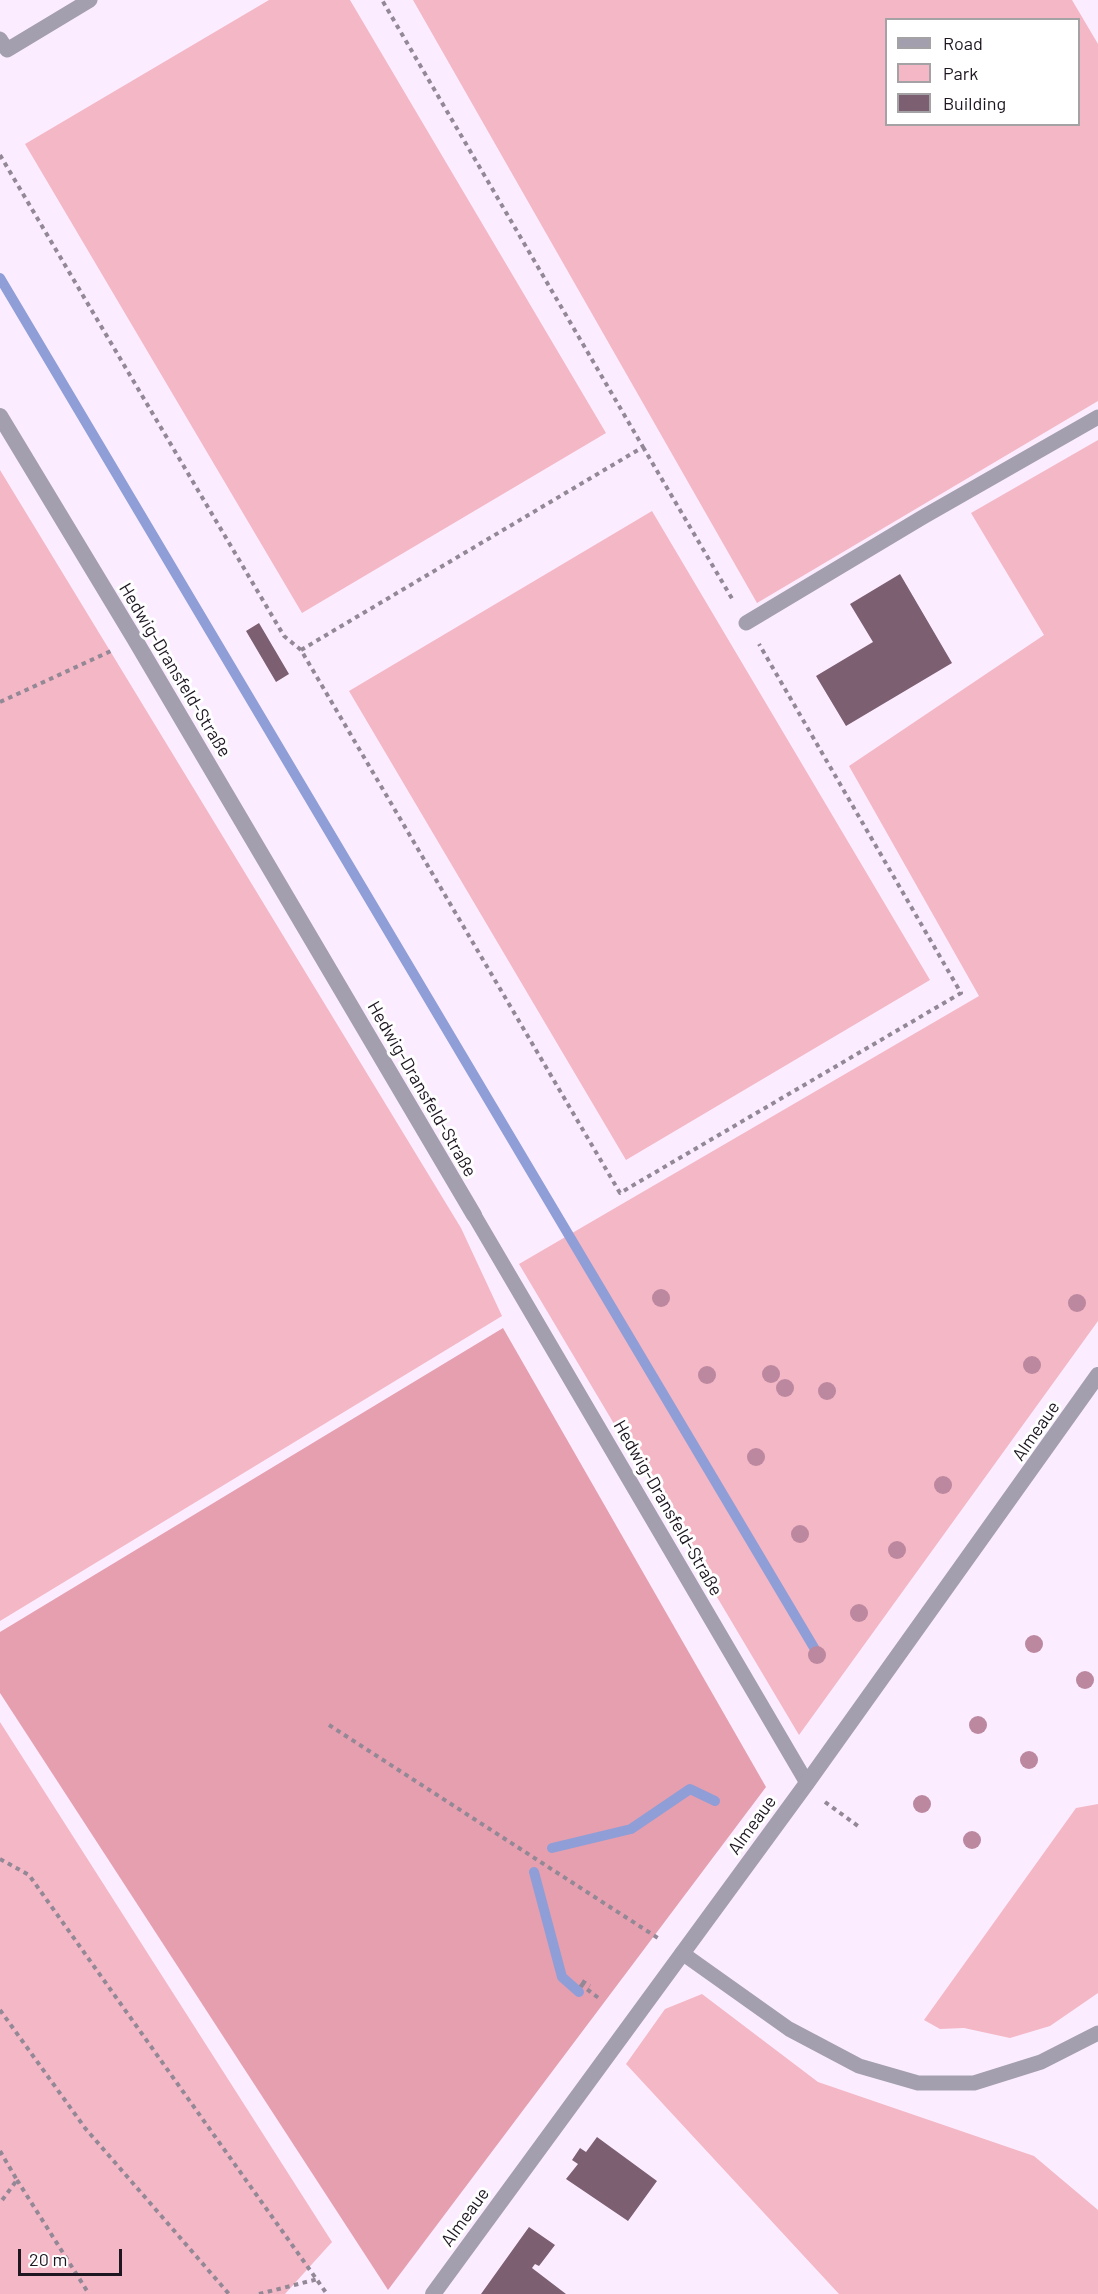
<!DOCTYPE html>
<meta charset="utf-8">
<style>
body{margin:0}
#map{position:relative;width:1098px;height:2294px;overflow:hidden;background:#fbedff;font-family:Barlow,sans-serif}
canvas{display:block}
.legend{position:absolute;left:885px;top:18px;width:195px;height:108px;box-sizing:border-box;background:#fff;border:2px solid #a5a2a6;margin:0;padding:8px 10px;list-style:none;font-size:18px;color:#1e1621}
.legend li{display:flex;align-items:center;gap:12px;height:30px}
.legend b{width:30px;border:2px solid #a5a2a6}
.scale{position:absolute;left:18px;top:2249px;width:104px;height:27px;box-sizing:border-box;border:3px solid #1e1621;border-top:0;padding-left:8px;font-size:18px;line-height:21px;white-space:nowrap;color:#1e1621;-webkit-text-stroke:4px #fff;paint-order:stroke}
</style>
<div id="map">
<canvas width="1098" height="2294"></canvas>
<ul class="legend">
<li><b style="height:8px;background:#a39fae"></b>Road</li>
<li><b style="height:16px;background:#f4b7c5"></b>Park</li>
<li><b style="height:16px;background:#7c5f71"></b>Building</li>
</ul>
<div class="scale">20 m</div>
</div>
<script>
const ctx = document.querySelector('canvas').getContext('2d');
ctx.lineJoin = 'round';
function fill(path, color) {
  ctx.fillStyle = color;
  ctx.fill(path, 'evenodd');
}
function stroke(path, color, width, dash) {
  ctx.strokeStyle = color;
  ctx.lineWidth = width;
  ctx.lineCap = dash ? 'butt' : 'round';
  ctx.setLineDash(dash || []);
  ctx.stroke(path);
}
function drawText(font, color, halo, rows, align = 'center') {
  ctx.font = font + ' Barlow,sans-serif';
  ctx.lineWidth = 6;
  ctx.setLineDash([]);
  ctx.textBaseline = 'middle';
  ctx.strokeStyle = halo;
  ctx.fillStyle = color;
  for (const [text, x, y, turn = 0] of rows) {
    ctx.save();
    ctx.translate(x, y);
    ctx.rotate((+turn || 0) * Math.PI / 180);
    ctx.textAlign = isNaN(turn) ? turn : align;
    if (halo) ctx.strokeText(text, 0, 0);
    ctx.fillText(text, 0, 0);
    ctx.restore();
  }
}
const green = new Path2D(`
 M269,0h81l256,433 -304,180 -277,-469z
 M413,0h659l26,44v357l-341,202zM886,20h192v104h-192z
 M1098,440v881l-299,414 -280,-471 460,-268 -130,-230 195,-131 -73,-122z
 M0,470l461,758 41,88 -502,305z
 M652,511l278,469 -304,180 -277,-469z
 M0,1722l332,520 -47,52h-285z
 M1098,1804v189l-48,33 -40,12 -46,-10 -24,1 -16,-9 152,-212z
 M702,1994l116,88 216,74 64,54v84h-259l-213,-230 39,-55z`);
const forest = new Path2D(`
 M503,1328l263,459 -378,503 -388,-597v-61z`);
const stream = new Path2D(`
 M0,278l816,1373
 M552,1848l79,-19 59,-40 25,12
 M534,1872l28,105 17,15`);
const building = new Path2D(`
 M900,574l52,89 -106,63 -30,-50 57,-34 -23,-38z
 M259,623l30,51 -13,8 -30,-51z
 M597,2137l60,44 -29,40 -62,-42 12,-15 -6,-4 8,-12 6,4z
 M529,2227l26,18 -16,21 -4,-2 -3,4 34,26h-85z`);
const path = new Path2D(`
 M0,155l284,481 17,14 319,543 341,-200 -202,-349
 M643,447l91,155
 M301,650l342,-203 -261,-447
 M0,702l111,-51
 M329,1725l332,215
 M825,1802l33,24
 M0,1859l29,16 298,419
 M582,1981l8,5
 M580,1984l20,15
 M0,2010l85,118 144,166
 M0,2151l17,29 -17,23
 M17,2180l72,114
 M259,2294l59,-15`);
const service = new Path2D(`
 M0,39l7,11 83,-50
 M746,623l177,-106 175,-100
 M474,1215l333,568
 M682,1953l107,76 70,37 59,17h56l67,-21 57,-29`);
const minor = new Path2D(`
 M0,416l134,222 340,577
 M433,2294l374,-511 291,-408`);
const trees = [
 [661,1298],
 [1077,1303],
 [1032,1365],
 [771,1374],
 [707,1375],
 [785,1388],
 [827,1391],
 [756,1457],
 [943,1485],
 [800,1534],
 [897,1550],
 [859,1613],
 [1034,1644],
 [817,1655],
 [1085,1680],
 [978,1725],
 [1029,1760],
 [922,1804],
 [972,1840]
];
const streetNames = [
 ["Hedwig-Dransfeld-Straße",175,670,59],
 ["Hedwig-Dransfeld-Straße",422,1089,60],
 ["Almeaue",1036,1431,-55],
 ["Hedwig-Dransfeld-Straße",668,1508,60],
 ["Almeaue",752,1825,-54],
 ["Almeaue",465,2217,-54]
];
fill(green, '#f4b7c5');
fill(forest, '#e59faf');
stroke(stream, '#909ed7', 10);
fill(building, '#7c5f71');
stroke(path, '#938896', 4, [4.5, 4.5]);
stroke(service, '#a39fae', 15);
stroke(minor, '#a39fae', 16);
ctx.fillStyle = '#bc889f';
for (const [x, y] of trees) {
  ctx.beginPath();
  ctx.arc(x, y, 9, 0, 2 * Math.PI);
  ctx.fill();
}
drawText('18px', '#1e1621', '#fff', streetNames);
</script>
